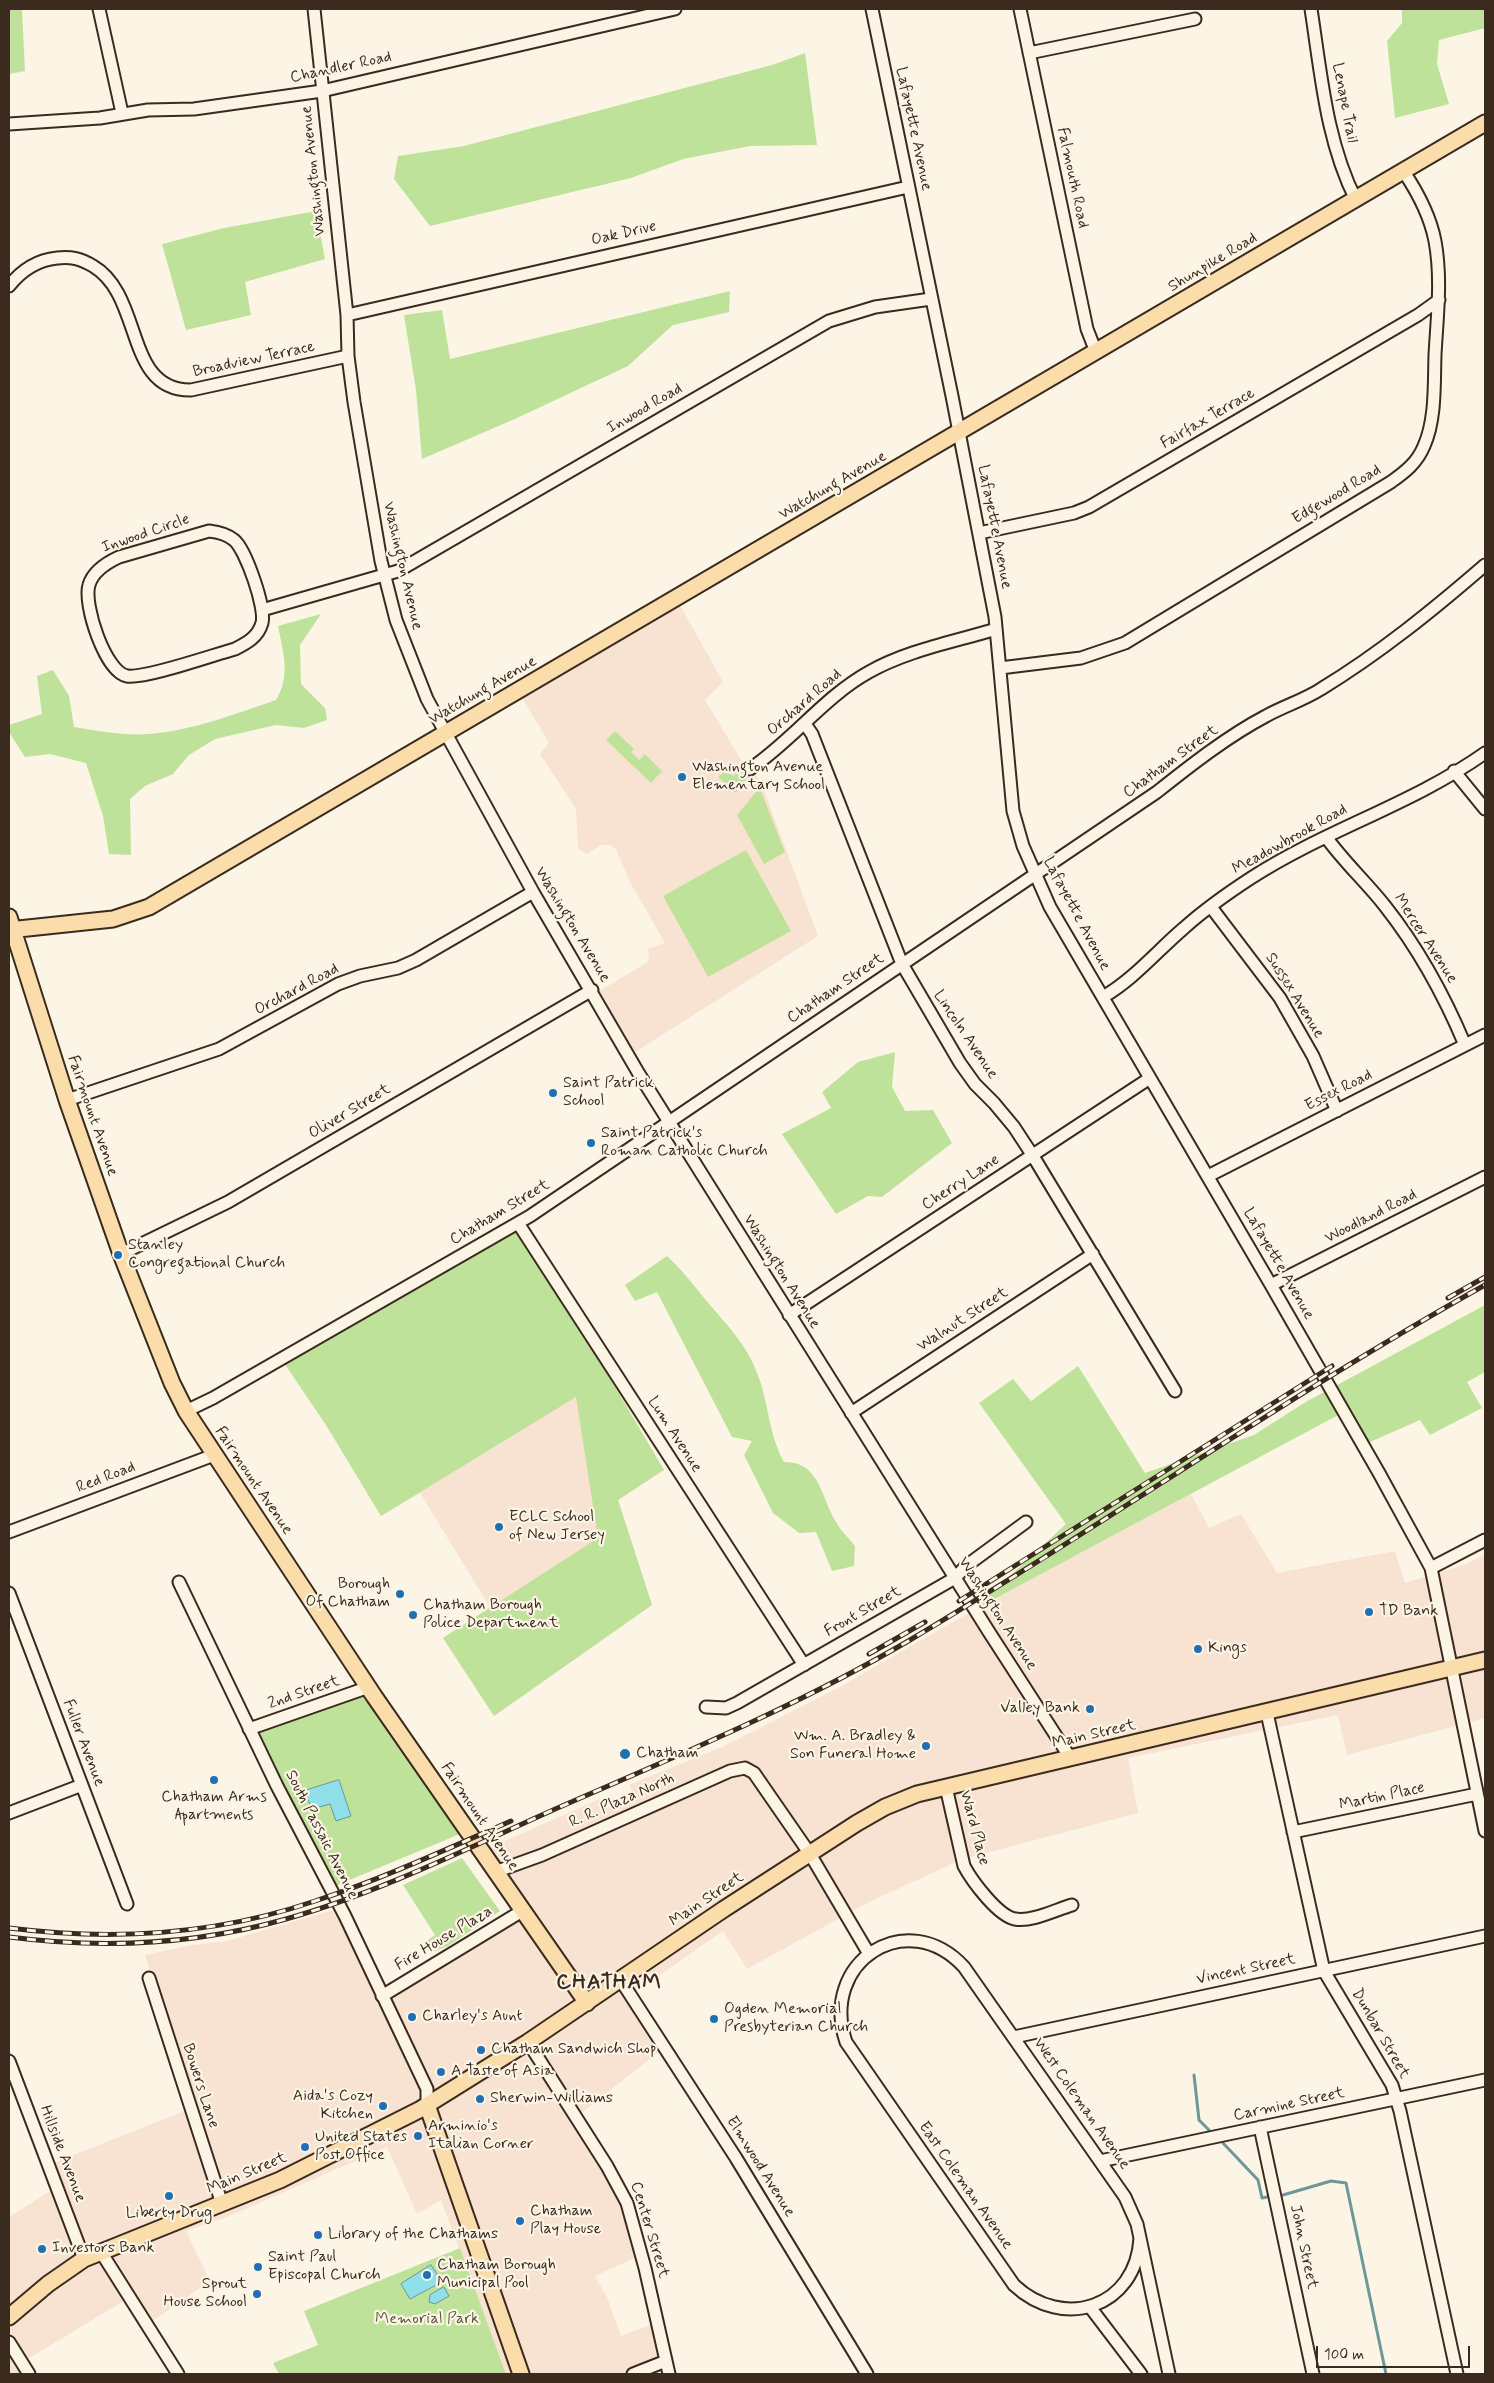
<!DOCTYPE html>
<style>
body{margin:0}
#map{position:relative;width:1494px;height:2383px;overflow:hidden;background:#fcf5e5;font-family:Mynerve,sans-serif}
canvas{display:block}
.frame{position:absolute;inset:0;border:10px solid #3b2a1e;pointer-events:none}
.scale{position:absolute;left:1316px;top:2346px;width:154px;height:22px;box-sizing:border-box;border:2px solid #3b2a1e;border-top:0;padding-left:6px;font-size:15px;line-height:18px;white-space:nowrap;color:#3b2a1e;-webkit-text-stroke:4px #fcf5e5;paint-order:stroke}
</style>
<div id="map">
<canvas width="1494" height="2383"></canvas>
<div class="frame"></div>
<div class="scale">100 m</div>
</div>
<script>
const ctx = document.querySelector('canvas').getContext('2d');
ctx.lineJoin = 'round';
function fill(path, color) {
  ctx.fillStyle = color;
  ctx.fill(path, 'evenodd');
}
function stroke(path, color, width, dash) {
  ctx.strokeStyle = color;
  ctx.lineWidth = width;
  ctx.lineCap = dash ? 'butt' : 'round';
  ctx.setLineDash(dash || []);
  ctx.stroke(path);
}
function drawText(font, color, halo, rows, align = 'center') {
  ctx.font = font + ' Mynerve,sans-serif';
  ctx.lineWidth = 4.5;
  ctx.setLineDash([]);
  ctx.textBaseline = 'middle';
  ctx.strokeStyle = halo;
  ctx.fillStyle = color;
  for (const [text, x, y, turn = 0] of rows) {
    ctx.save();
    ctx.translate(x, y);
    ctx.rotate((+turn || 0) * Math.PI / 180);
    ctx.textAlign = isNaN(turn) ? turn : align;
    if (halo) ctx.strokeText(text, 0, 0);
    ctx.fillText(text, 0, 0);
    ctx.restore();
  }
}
const built = new Path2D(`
 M676,598l47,84 -18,18 38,63 7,6 11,13 57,154 -189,120 -35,-62 51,-30 4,-4 -1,-11 17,-6 -35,-61 -14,-33 -6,-4h-9l-14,9 -9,-5 -2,-40 -36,-55 9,-11 -31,-52z
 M519,1224l145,246 -46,30 34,105 -158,111 -51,-78 47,-31 -70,-114 -39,23 -55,-91 -46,-68z
 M1191,1494l18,34 32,-14 36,59 118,-22 10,32 62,-19 18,-10v164l-138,37 -9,-40 -210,43 10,55 -175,46 -94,43 -122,67 -24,-38 -92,64 34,52 -89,70 50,84 15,54 -46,21 12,21 14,39 37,-14 8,41 -29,11h-131l-65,-174 -24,14 -30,-67 -160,70 -41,14 24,50 -63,44 -20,-26 -111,67 4,8h-11v-157l41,-26 -9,-23 151,-60 -47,-153 47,-10 35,-4 113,-33 43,88 147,-90 -41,-58 113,-50 5,10 27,-12 -5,-11 93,-38 116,-59 134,-77z`);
const green = new Path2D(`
 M9,9h13l3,62 -16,3z
 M1402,9h83v19l-46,12 -2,24 12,40 -54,14 -8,-77 15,-18z
 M805,53l12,92 -67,1 -67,13 -52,19 -201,48 -36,-47 4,-23 66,-10 308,-81z
 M316,211l9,48 -80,23 6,33 -65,15 -24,-86 62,-16z
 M730,291l-1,21 -56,13 -45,41 -111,52 -95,41 -6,-69 -12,-75 38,-5 8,49z
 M321,614l-21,31 1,39 24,24 2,12 -23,8 -28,-3 -61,14 -26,16 -16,19 -28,12 -15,13 1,56 -22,-1 -6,-38 -17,-53 -36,-9 -25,3 -16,-25v-7l33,-11 -5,-38 16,-6 16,26 5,31c23,4 52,9 76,7 44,-4 85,-20 126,-34 15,-24 7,-49 2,-74z
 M615,731l19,18 -3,3 8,8 6,-6 17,17 -11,12 -45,-43z
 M741,768l4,5 2,7 -12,13 -17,-16 8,-7 7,6z
 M761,791l24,61 -21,12 -27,-49 19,-23z
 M746,850l45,81 -83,46 -45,-81z
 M895,1052l-3,35 13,24 28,-1 19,33 -70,54 -14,-1 -32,18 -54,-80 49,-26 -9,-16 36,-30z
 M519,1224l145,246 -46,30 34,105 -158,111 -51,-78 155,-100 -22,-141 -195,119 -55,-91 -46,-68z
 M667,1256c16,15 29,32 43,49 20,23 39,43 49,73 10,28 10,57 25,84 36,-1 37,36 52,60 5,9 13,16 19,24l-1,20 -22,5 -16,-39 -17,1 -26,-20 -29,-58 8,-14 -20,-4 -75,-145 -22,9 -10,-16z
 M1485,1305v67l-18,10 15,26 -52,27 -10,-15 -59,26 -19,-33 -370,198 94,-87 -87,-121 34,-24 18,22 47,-35 67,107 109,-38 50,-32z
 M369,1688l98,143 -139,58 -79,-160z
 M462,1858l38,53 -52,35 -13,5 -11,-8 11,-8 -32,-50z
 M460,2248l46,126h-227l-6,-11 45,-18 -14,-34z`);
const water = new Path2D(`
 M339,1780l12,36 -15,5 -6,-17 -18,5 -8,-18z
 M431,2265l11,17 -32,17 -9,-15z
 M444,2287l5,9 -14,8 -6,-2 1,-7z`);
const stream = new Path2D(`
 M1194,2075l5,45 10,10
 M1223,2143l35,37 4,18 5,-1
 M1283,2195l48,-14 15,2 40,191`);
const minor = new Path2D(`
 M99,9l23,104
 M314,9l33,306 1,41 6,46 27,159 15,59 31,79 106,193 106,182 350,558 82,127
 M872,9l80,387 43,221 18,194 10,35 27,61 221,378 108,188 52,95 54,263
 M1020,9l67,320 9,23
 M1311,9c10,64 15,132 45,191
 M1029,53l166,-34
 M9,124l91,-6 48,-8 46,-1 128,-18 353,-82
 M9,286c12,-15 28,-26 48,-28 14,-2 24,1 36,8 51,30 31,125 98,124l157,-34
 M347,315l561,-128
 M209,531c9,1 18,3 25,9 12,10 32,68 28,83 -4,14 -15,20 -27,26 -22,6 -90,30 -108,27 -22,-4 -44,-72 -38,-91 4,-14 17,-22 30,-28z
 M979,533l95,-20 15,-6 329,-192 21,-15
 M262,610l136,-39 431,-250 46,-14 56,-8
 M1000,668l81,-10 44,-15 266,-161c14,-10 26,-19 33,-36 12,-27 10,-62 11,-91 2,-38 7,-76 0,-114 -5,-26 -17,-48 -31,-69
 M805,724l7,10 90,230 58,99 15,21 19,19 20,24 19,29 142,235
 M750,769c43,-29 74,-72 119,-97 39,-22 85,-30 127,-43
 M1454,771l31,38
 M1326,837c18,25 40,45 59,69 34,43 59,89 80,139
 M1211,907l69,91 33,58 24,55
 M1103,997c31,-18 54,-46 81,-69 20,-18 44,-35 67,-50 74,-48 162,-74 234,-125
 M67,1100l152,-51 119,-65 22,-8 38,-8 18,-8 117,-68
 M1208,1176l277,-141
 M518,1223l286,442
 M121,1254l107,-52 364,-212
 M1271,1285l214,-108
 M789,1315l361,-237
 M186,1411l27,-13 317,-182 627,-424c34,-27 71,-56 109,-76 18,-10 38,-16 55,-27 59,-36 112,-79 164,-124
 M851,1413l242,-159
 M9,1532l205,-77
 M1431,1568l54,-28
 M179,1582l98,204 68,130 82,173v16
 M9,1593l118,311
 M706,1707l20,1 11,-5 218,-125 11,-12 60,-44
 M1267,1713l57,258 68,114 8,26 57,263
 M249,1729l120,-42
 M946,1787l18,79c8,15 34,50 51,53 17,3 40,-9 57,-14
 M9,1813l73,-28
 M1293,1832l184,-38
 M495,1872l47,-17 188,-84 15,-3 9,5 56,81 59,100
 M149,1978l73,226
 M620,1979l116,179 131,216
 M382,1996l140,-85
 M1014,2037l471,-101
 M528,2042l79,124 20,37 18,65 24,106
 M9,2061l75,198
 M1260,2127l53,247
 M1100,2161l385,-81
 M1140,2238c-4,70 -77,93 -126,47l-168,-243c-27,-80 61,-137 118,-75l161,230 12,27 3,14 29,136
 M101,2252l77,122
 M1090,2307l51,67
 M9,2342l20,32
 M633,2374l33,-13`);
const major = new Path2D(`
 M9,917l58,183 54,154 51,129 14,28 188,285 213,307
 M9,930l104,-11 36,-12 1336,-784
 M427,2105l94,269
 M9,2317l39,-33 36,-25 196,-79 139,-70 109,-68 196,-133 133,-86 28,-16 32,-13 568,-134`);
const rail = new Path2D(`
 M1448,1298l37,-21
 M959,1601l373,-235
 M869,1654l56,-32
 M9,1928c103,13 207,7 306,-27 67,-22 132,-52 196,-80
 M9,1937c93,12 186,8 277,-18 92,-26 180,-70 267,-109 121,-53 243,-103 357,-170 194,-115 378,-245 575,-355`);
const markers = [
 [682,777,5,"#1f6fb2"],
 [553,1093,5,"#1f6fb2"],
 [591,1143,5,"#1f6fb2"],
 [118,1255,5,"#1f6fb2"],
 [499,1527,5,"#1f6fb2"],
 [400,1594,5,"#1f6fb2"],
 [1369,1612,5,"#1f6fb2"],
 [413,1615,5,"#1f6fb2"],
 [1198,1649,5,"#1f6fb2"],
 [1090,1709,5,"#1f6fb2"],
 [926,1746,5,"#1f6fb2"],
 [625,1754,6,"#1f6fb2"],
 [214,1780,5,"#1f6fb2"],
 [412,2017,5,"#1f6fb2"],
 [714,2019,5,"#1f6fb2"],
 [481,2050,5,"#1f6fb2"],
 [441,2072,5,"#1f6fb2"],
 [480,2099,5,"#1f6fb2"],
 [383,2106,5,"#1f6fb2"],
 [418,2136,5,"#1f6fb2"],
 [305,2147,5,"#1f6fb2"],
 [169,2196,5,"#1f6fb2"],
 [520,2221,5,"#1f6fb2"],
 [318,2235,5,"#1f6fb2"],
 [42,2249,5,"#1f6fb2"],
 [258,2267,5,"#1f6fb2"],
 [427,2275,5,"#1f6fb2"],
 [257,2294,5,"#1f6fb2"]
];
const streetNames = [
 ["Chandler Road",341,68,-12],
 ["Lenape Trail",1344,103,79],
 ["Lafayette Avenue",913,129,78],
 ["Washington Avenue",314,171,-96],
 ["Falmouth Road",1072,178,78],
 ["Oak Drive",624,234,-13],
 ["Shunpike Road",1213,263,-31],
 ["Broadview Terrace",254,360,-12],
 ["Inwood Road",645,409,-30],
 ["Fairfax Terrace",1208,419,-30],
 ["Watchung Avenue",833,486,-30],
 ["Edgewood Road",1337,495,-31],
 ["Lafayette Avenue",994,527,79],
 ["Inwood Circle",146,534,-19],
 ["Washington Avenue",402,566,77],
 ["Watchung Avenue",483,691,-30],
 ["Orchard Road",805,703,-41],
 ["Chatham Street",1171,762,-36],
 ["Meadowbrook Road",1290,840,-29],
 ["Lafayette Avenue",1076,914,62],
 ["Washington Avenue",572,925,59],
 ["Mercer Avenue",1425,939,57],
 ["Chatham Street",836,989,-34],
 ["Orchard Road",297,990,-28],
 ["Sussex Avenue",1294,996,58],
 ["Lincoln Avenue",965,1035,56],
 ["Essex Road",1339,1091,-27],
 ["Oliver Street",350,1112,-31],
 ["Fairmount Avenue",92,1116,71],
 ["Cherry Lane",961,1183,-33],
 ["Chatham Street",500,1213,-31],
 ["Woodland Road",1371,1217,-27],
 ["Lafayette Avenue",1278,1264,60],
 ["Washington Avenue",781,1272,58],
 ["Walnut Street",963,1320,-33],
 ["Lum Avenue",674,1435,57],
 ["Red Road",106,1478,-21],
 ["Fairmount Avenue",253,1481,56],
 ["Front Street",863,1612,-30],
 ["Washington Avenue",997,1614,57],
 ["2nd Street",304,1693,-19],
 ["Main Street",1094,1735,-13],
 ["Fuller Avenue",83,1743,69],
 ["Martin Place",1382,1797,-12],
 ["R. R. Plaza North",622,1801,-24],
 ["Fairmount Avenue",479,1817,56],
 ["Ward Place",974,1828,75],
 ["South Passaic Avenue",321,1835,63],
 ["Main Street",707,1900,-34],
 ["Fire House Plaza",444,1939,-31],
 ["Vincent Street",1246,1970,-12],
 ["Dunbar Street",1380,2034,60],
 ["Bowers Lane",200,2086,72],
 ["West Coleman Avenue",1081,2104,55],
 ["Carmine Street",1289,2105,-12],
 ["Hillside Avenue",62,2154,69],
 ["Elmwood Avenue",760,2167,58],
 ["Main Street",247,2174,-23],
 ["East Coleman Avenue",965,2186,55],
 ["Center Street",649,2230,73],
 ["John Street",1303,2247,78]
];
const poiNames = [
 ["Washington Avenue",692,768],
 ["Elementary School",692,786],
 ["Saint Patrick",563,1084],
 ["School",563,1102],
 ["Saint Patrick's",601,1134],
 ["Roman Catholic Church",601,1152],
 ["Stanley",128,1246],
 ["Congregational Church",128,1264],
 ["ECLC School",509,1518],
 ["of New Jersey",509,1536],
 ["Borough",390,1585,"right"],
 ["Of Chatham",390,1603,"right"],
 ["Chatham Borough",423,1606],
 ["Police Department",423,1624],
 ["TD Bank",1379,1612],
 ["Kings",1208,1649],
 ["Valley Bank",1080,1709,"right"],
 ["Wm. A. Bradley &",916,1737,"right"],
 ["Son Funeral Home",916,1755,"right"],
 ["Chatham",636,1754],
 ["Chatham Arms",214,1798,"center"],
 ["Apartments",214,1816,"center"],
 ["Ogden Memorial",724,2010],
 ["Presbyterian Church",724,2028],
 ["Charley's Aunt",422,2017],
 ["Chatham Sandwich Shop",491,2050],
 ["A Taste of Asia",451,2072],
 ["Aida's Cozy",373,2097,"right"],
 ["Kitchen",373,2115,"right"],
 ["Sherwin-Williams",490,2099],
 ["Arminio's",428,2127],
 ["Italian Corner",428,2145],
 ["United States",315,2138],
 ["Post Office",315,2156],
 ["Chatham",530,2212],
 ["Play House",530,2230],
 ["Liberty Drug",169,2214,"center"],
 ["Library of the Chathams",328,2235],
 ["Investors Bank",52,2249],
 ["Saint Paul",268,2258],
 ["Episcopal Church",268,2276],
 ["Chatham Borough",437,2266],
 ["Municipal Pool",437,2284],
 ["Sprout",247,2285,"right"],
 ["House School",247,2303,"right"]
];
const parkNames = [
 ["Memorial Park",427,2320]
];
const districtNames = [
 ["CHATHAM",609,1984]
];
fill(built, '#f8e2d2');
fill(green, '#bfe29b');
fill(water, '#8fe0e9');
stroke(water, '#6d9798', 1);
stroke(stream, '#6d9798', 3);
stroke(minor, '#3b2a1e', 15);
stroke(major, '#3b2a1e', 19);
stroke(minor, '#fcf5e5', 11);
stroke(major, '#fbddab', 15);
stroke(rail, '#3b2a1e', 5);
stroke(rail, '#fcf5e5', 3, [9]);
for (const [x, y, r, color] of markers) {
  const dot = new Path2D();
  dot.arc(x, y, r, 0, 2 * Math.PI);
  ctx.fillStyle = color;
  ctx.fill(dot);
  stroke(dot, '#fcf5e5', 2);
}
drawText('16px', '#3b2a1e', '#fcf5e5', streetNames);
drawText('16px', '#3b2a1e', '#fcf5e5', poiNames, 'left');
drawText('16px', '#5c583d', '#fcf5e5', parkNames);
ctx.letterSpacing = '1px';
drawText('bold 21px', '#3b2a1e', '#fcf5e5', districtNames);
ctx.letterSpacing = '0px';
</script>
